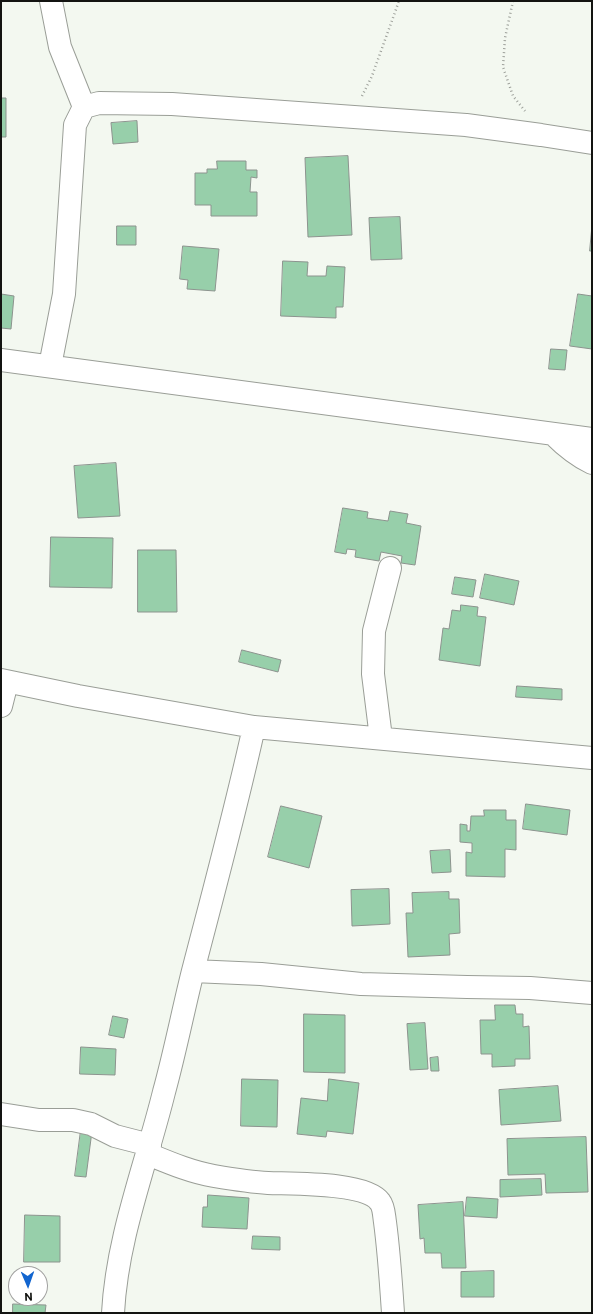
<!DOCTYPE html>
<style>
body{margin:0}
#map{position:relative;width:593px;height:1314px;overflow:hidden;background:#f3f8f0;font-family:Commissioner,sans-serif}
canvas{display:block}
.frame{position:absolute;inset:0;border:2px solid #131411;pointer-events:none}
.north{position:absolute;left:8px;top:1266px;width:40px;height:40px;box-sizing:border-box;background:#fff;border:1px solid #a1a1a0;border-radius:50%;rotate:178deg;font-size:11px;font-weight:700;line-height:16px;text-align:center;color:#131411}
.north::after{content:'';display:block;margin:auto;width:14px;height:18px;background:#1265cf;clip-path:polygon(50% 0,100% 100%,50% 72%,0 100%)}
</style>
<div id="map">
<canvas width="593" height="1314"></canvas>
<div class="frame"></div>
<div class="north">N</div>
</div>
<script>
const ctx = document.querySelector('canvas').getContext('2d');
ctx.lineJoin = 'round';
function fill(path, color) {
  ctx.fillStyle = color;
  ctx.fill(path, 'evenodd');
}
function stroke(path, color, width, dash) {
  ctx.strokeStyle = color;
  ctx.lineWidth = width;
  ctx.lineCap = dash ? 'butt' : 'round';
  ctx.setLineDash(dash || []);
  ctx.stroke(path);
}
const building = new Path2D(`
 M1,98h5v39h-5z
 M137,121l1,21 -25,2 -2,-21z
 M348,156l4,79 -44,2 -3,-79z
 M217,161h29v9h11v8l-6,-1 -1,15h7v24h-46v-11h-16v-32h12v-4h10z
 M400,217l2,42 -31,1 -2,-42z
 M117,226h19v19h-19z
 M592,226v25h-2z
 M183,246l36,3 -4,42 -28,-2 1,-9 -8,-1z
 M283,261l25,1 -1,14h19l1,-10 18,1 -2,40h-7v11l-55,-2z
 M1,294l13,2 -3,33 -10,-1z
 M578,294l14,2v53l-22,-3z
 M551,349l16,1 -2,20 -16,-1z
 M116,463l4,53 -42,2 -4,-52z
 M343,508l25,4 -1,6 21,3 2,-10 18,3 -2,9 15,3 -6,39 -14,-2 1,-7 -21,-4 -2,9 -24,-4 1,-7 -9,-1 -1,5 -11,-2z
 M51,537l62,1 -1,50 -62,-1z
 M138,550h38l1,62h-39z
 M485,574l34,7 -5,24 -34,-7z
 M455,577l21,3 -3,17 -21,-3z
 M461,605l17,2 -1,9 9,1 -6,49 -41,-6 4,-32 6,1 3,-19 8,1z
 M242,650l39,10 -3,12 -39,-10z
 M517,686l45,3v11l-46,-3z
 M526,804l44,6 -3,25 -44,-6z
 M281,806l41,10 -13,52 -41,-11z
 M484,810h22v10h10v30l-11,-1v28l-39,-1v-24l6,1v-10l-12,-1v-18l7,1v6h3l1,-15h13z
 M450,850l1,22 -19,1 -2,-22z
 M389,889l1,35 -38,2 -1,-36z
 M449,892v7h10l1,34 -11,1 1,21 -42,2 -2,-44h7l-1,-20z
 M495,1005h20l1,9h7v13l6,-1 1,33h-15v7l-23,1v-13h-11l-1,-34h15z
 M304,1014l41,1v58l-41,-1z
 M113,1016l15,3 -4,19 -15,-3z
 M425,1023l3,46 -18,1 -3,-46z
 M81,1047l35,2 -1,26 -35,-1z
 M438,1057l1,14h-8l-1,-13z
 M242,1079l36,1 -1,47 -36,-1z
 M329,1079l30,4 -6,51 -26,-3 -1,6 -29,-3 4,-36 26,3z
 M558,1086l3,35 -60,4 -2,-35z
 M81,1130l11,1 -6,46 -11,-1z
 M586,1137l2,55 -42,1 -1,-19 -37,1 -1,-36z
 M541,1179l1,16 -42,2v-17z
 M208,1195l41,3 -2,31 -45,-2 1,-20h4z
 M467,1197l31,2 -1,19 -32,-2z
 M463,1202l3,66h-24l-1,-15h-16l-1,-15 -4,1 -2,-34z
 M25,1215l35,1v46h-36z
 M253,1236l27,1v13l-28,-1z
 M494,1271v26h-33v-25z
 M13,1304l33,1 -1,8h-32z`);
const path = new Path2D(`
 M513,1l-8,37 -2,29 10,29 12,15
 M362,96l10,-20 27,-75`);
const minor = new Path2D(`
 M51,1l9,46 24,60
 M1,360l591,79
 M50,366l14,-72 11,-169 9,-18 15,-4 73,1 294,21 75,10 51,8
 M553,434c12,12 24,22 39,29
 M1,680l77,16 176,31 338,31
 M1,706l6,-24
 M381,738l-8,-64 1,-43 16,-63
 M193,971l68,3 100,10 106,3 63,1 62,5
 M1,1114l38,6h34l18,4 24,12 35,9
 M148,1154c22,9 43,18 66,22 18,3 36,6 54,7 24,1 98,-1 112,19 4,5 4,14 5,20 4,30 6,61 8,91
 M113,1313c4,-76 33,-148 51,-221 11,-40 19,-81 29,-121 21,-81 43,-162 61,-244`);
fill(building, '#97cfaa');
stroke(building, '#8c938e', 1);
stroke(minor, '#9a9e97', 24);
stroke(path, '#9da09a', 2.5, [1, 3]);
stroke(minor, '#fff', 22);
</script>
